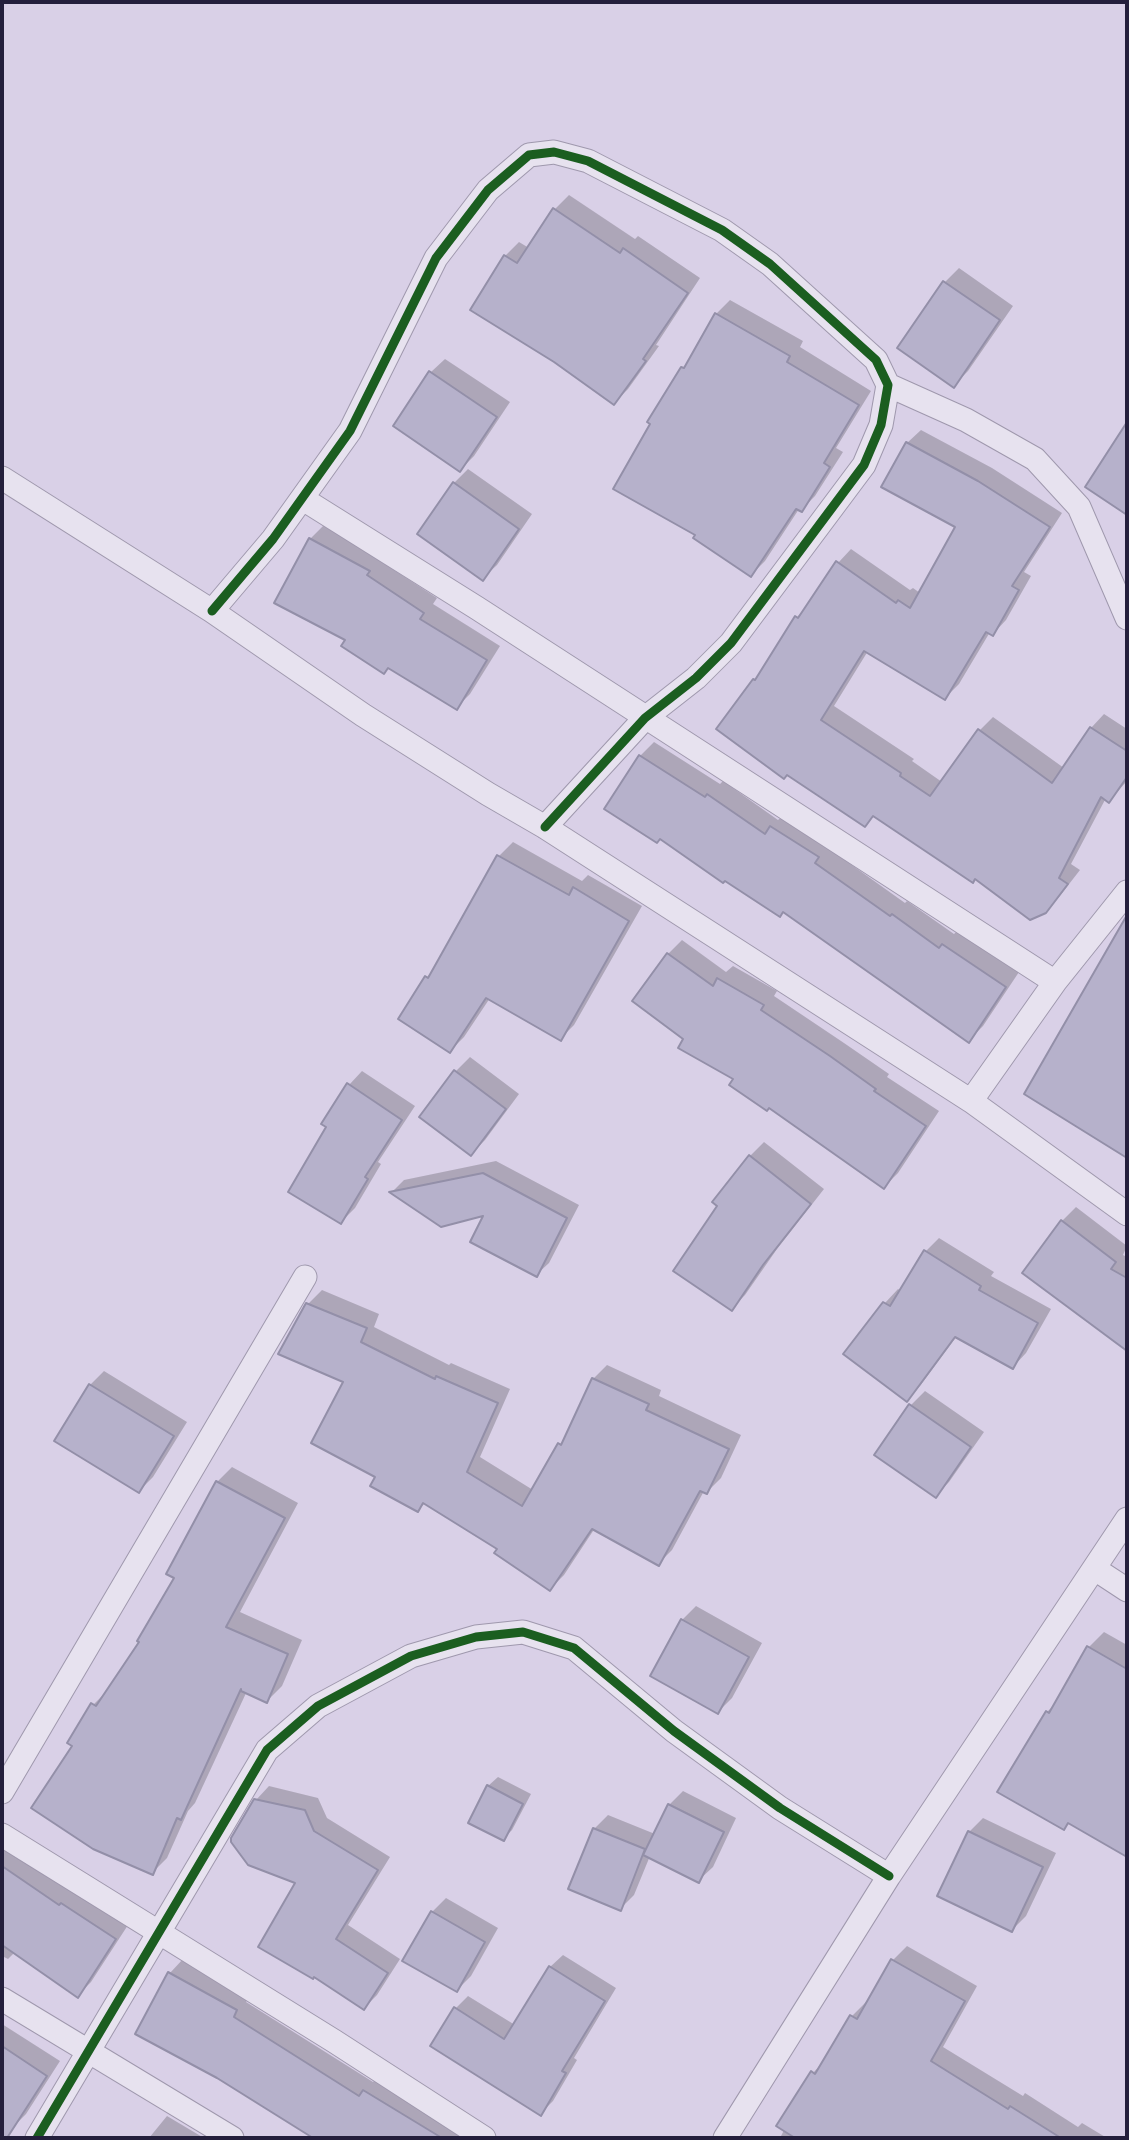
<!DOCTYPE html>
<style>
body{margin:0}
#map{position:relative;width:1129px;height:2140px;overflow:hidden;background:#d9d0e7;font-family:"Crimson Pro",serif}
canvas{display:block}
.frame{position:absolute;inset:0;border:4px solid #241f3c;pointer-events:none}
</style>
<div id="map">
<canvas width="1129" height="2140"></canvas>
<div class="frame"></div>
</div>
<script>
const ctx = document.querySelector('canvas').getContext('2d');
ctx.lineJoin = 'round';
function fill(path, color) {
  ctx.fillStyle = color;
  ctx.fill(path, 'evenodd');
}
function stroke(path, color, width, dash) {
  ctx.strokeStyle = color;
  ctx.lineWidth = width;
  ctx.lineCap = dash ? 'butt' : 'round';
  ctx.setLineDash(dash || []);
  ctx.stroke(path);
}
const shadow = new Path2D(`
 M569,195l66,44 3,-3 62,42 -44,67 3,1 -31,43 -14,14 -59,-43 -82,-51 32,-53 14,-14 10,6 26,-39z
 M959,268l54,38 -45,65 -14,14 -54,-37 45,-66z
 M730,300l73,41 -3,6 71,44 -35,57 7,4 -28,44 -14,14 -2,-1 -34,52 -14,14 -68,-207 9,-9 24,-45z
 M445,359l65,43 -36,54 -14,14 -29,-98z
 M921,430l71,38 70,45 -38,59 7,4 -25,44 -13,14 -3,-2 -31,52 -14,14 -77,-47 -34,55 80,53 -2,2 30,21 38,-52 13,-13 71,51 27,-40 13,-14 23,15v52l-18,20 -3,-3 -35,66 9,6 -21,27 -14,15 -69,-35 -101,-62 -10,10 -111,-145 9,-10 34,-53 11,-11 30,-43 13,-14 59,41 3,-2 7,5 37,-67 -50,-83z
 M468,469l64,45 -35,51 -14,13 -29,-95z
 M324,525l58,32 -2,4 57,37 -4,6 67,42 -30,48 -13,13 -110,-67 -37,-101z
 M654,742l66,42 3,-3 55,39 8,-7 42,35 77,55 2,-2 47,33 3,-3 62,41 -36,54 -14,14 -329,-284z
 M513,842l69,39 6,-6 54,31 -68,119 -14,14 -70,-41 -26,39 -14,14 -50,-32 27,-42 7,-7 65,-114z
 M1127,922v234l-101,-63z
 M682,940l44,32 7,-6 44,25 -3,5 70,47 45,31 -2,3 52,34 -41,62 -14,14 -149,-109 -100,-77 33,-47z
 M470,1057l49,37 -34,46 -14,14 -50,-37 35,-46z
 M362,1071l53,35 -37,56 3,2 -26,44 -14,14 -13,-96 21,-41z
 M764,1142l60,47 -47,60 -32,46 -14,14 -11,-103 -6,-5 36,-45z
 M496,1161l83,44 -30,58 -13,12 -49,-61 -95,-22 12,-12z
 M1076,1207l51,39 -4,9 4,2v92l-103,-77 38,-51z
 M939,1238l55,34 -3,4 60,33 -25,44 -13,14 -56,-31 -37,50 -14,13 -60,-46 39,-50 13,-14 3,2 24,-39z
 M322,1290l57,24 -5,13 75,38 2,-2 59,26 -30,68 53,33 27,-46 6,-6 27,-59 14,-14 54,25 -2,6 82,39 -20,43 -14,14 -3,-1 -32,59 -14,14 -63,-36 -31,47 -14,14 -51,-41 -74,-45 -7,7 -41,-33 -32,-96 -65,-28 28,-49z
 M104,1371l83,51 -34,55 -14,14 -49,-106z
 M925,1391l59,41 -35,50 -14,14 -58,-41 34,-50z
 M232,1467l66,36 -58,109 62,28 -20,46 -15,15 -20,-10 -52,112 -7,8 -21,47 -15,15 -78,-128 19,-40 15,-15 34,-48 35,-64 40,-96z
 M696,1606l66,37 -30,55 -14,14 -36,-92z
 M1104,1632l23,13v210l-58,-33 -6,6 -63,-37 47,-79 12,-12 29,-52z
 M498,1777l33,17 -19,36 -9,9 -15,-53z
 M269,1786l49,12 9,20 63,39 -42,68 52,34 -23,36 -13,13 -108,-208z
 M683,1791l53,27 -23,49 -14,13 -49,-24 -16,39 -14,14 -26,-80 14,-14 47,19 14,-29z
 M983,1818l73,35 -30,63 -14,14 -43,-98z
 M2,1843l126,82 -37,57 -14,14 -62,-44 -7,7 -6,-3z
 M446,1898l52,30 -27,48 -14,14 -25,-78z
 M907,1946l70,40 -34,61 80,49 2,-3 53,34 4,-4 25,15h-327l33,-65 12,-13 27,-44 14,-14 2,2 25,-44z
 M563,1955l53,33 -42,70 3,2 -24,41 -13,13 -85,-105 13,-13 47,29 35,-58z
 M183,1959l67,36 -4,7 127,80 5,-5 110,61h-171l-99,-61 -48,-104z
 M2,2024l58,37 -34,53 -14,14 -10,-7z
 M167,2116l37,22h-55z`);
const building = new Path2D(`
 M553,208l67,45 3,-5 65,45 -45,66 3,2 -32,44 -60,-43 -84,-52 34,-55 13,8z
 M943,281l57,39 -46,68 -57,-40z
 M715,313l75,43 -3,6 72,43 -35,58 6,4 -28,45 -6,-3 -45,68 -58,-39 2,-3 -82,-46 37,-65 -3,-2 34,-55 3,1z
 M429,371l68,46 -37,55 -67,-46z
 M1127,422v93l-42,-28z
 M906,442l72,39 72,46 -38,59 7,4 -26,46 -7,-4 -41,68 -81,-49 -43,69 80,53 -1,3 30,20 48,-67 74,54 38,-56 37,24v26l-18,26 -8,-6 -42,81 9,6 -22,29 -16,7 -55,-41 -2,4 -100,-67 -8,11 -78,-52 -3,4 -68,-50 37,-50 2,1 40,-64 3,2 38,-57 60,42 2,-3 12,8 45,-81 -74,-40z
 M453,482l66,47 -36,52 -66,-47z
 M309,538l61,33 -3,4 57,38 -4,6 67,41 -30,50 -69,-42 -4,6 -43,-28 4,-6 -71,-37z
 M639,755l66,42 2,-3 58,40 5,-8 49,31 -4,6 75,53 2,-2 47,34 3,-4 64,43 -37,56 -186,-131 -3,5 -55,-36 -2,2 -63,-44 -3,4 -53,-34z
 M497,855l72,40 4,-8 56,34 -68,120 -75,-43 -36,55 -52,-34 27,-43 3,2z
 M1127,915v243l-103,-64z
 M667,953l46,33 4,-8 47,27 -3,5 69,46 46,33 -2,2 52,35 -42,63 -115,-81 -2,3 -38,-26 4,-6 -55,-31 5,-9 -51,-38z
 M454,1070l52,39 -35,47 -52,-39z
 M347,1083l55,37 -37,57 3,2 -27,45 -53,-32 38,-65 -5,-3z
 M749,1155l62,49 -48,61 -31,46 -59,-40 44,-65 -5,-4z
 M483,1173l84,45 -30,59 -67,-35 13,-26 -42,11 -52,-35z
 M1061,1220l55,42 -5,7 16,9v73l-105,-78z
 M924,1250l57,36 -2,4 59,33 -25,46 -58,-32 -48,65 -64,-48 40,-52 7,4z
 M306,1303l61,25 -6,14 74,37 1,-3 62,27 -31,69 55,34 36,-63 3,2 31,-67 57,26 -3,6 83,39 -22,45 -7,-3 -41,75 -67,-37 -42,62 -56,-38 3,-4 -74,-46 -5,9 -48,-26 5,-9 -64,-34 32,-61 -65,-28z
 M89,1384l85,52 -35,57 -85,-52z
 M909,1404l62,43 -35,51 -62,-43z
 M216,1481l69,37 -59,109 62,27 -21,49 -26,-12v-2l-60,131 -4,-2 -24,57 -60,-26 -62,-41 41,-62 -5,-3 24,-40 5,3 43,-64 -2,-1 37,-63 -8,-4z
 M681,1619l68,38 -31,57 -68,-38z
 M1087,1646l40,23v188l-59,-34 -4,7 -67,-38 49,-81 3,2z
 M487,1785l36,19 -19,37 -36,-18z
 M254,1799l51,11 9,21 64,39 -42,69 52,34 -24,37 -50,-33 -1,2 -55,-32 37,-64 -47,-18 -17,-23v-4z
 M668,1804l56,28 -25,51 -56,-28z
 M593,1828l52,21 -24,62 -53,-22z
 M968,1831l75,36 -31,65 -75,-36z
 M2,1866l57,39 2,-2 55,36 -38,59 -76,-53z
 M431,1911l54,31 -28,50 -55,-31z
 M891,1959l74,42 -34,60 77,48 2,-3 51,32h-266l-19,-12 35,-55 4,3 35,-59 7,4z
 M549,1966l56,35 -43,70 4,2 -25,43 -111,-70 24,-39 50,32z
 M168,1972l69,38 -3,7 125,79 4,-6 79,48h-129l-96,-60 -82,-44z
 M2,2046l45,30 -40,62h-5z`);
const minor = new Path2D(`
 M888,385l78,35 69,39 44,48 48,111
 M2,478l210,133 151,104 125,79 57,33 426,274 156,113
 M303,499l174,109 578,374
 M212,611l61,-72 77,-108 86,-173 52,-68 41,-35 25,-3 34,9 134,69 48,34 106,96 12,25 -7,40 -17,40 -133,178 -35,35 -51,40 -100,109
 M971,1101l84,-119 72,-90
 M1095,1569l32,21
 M2,1792l303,-515
 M2,1835l332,206 150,97
 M2,1999l230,139
 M37,2138l230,-388 51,-44 93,-50 65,-19 47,-5 51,16 100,83 106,77 109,68
 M725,2138l164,-262 238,-357`);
const cycleway = new Path2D(`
 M212,611l61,-72 77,-108 86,-173 52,-68 41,-35 25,-3 34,9 134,69 48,34 106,96 12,25 -7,40 -17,40 -133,178 -35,35 -51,40 -100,109
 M37,2138l230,-388 51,-44 93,-50 65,-19 47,-5 51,16 100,83 106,77 109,68`);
fill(shadow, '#0003');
fill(building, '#b6b1cb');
stroke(building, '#938fa8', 2);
stroke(minor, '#9f98ad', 25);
stroke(minor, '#e7e2ef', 23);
stroke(cycleway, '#1b5e20', 9);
</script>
